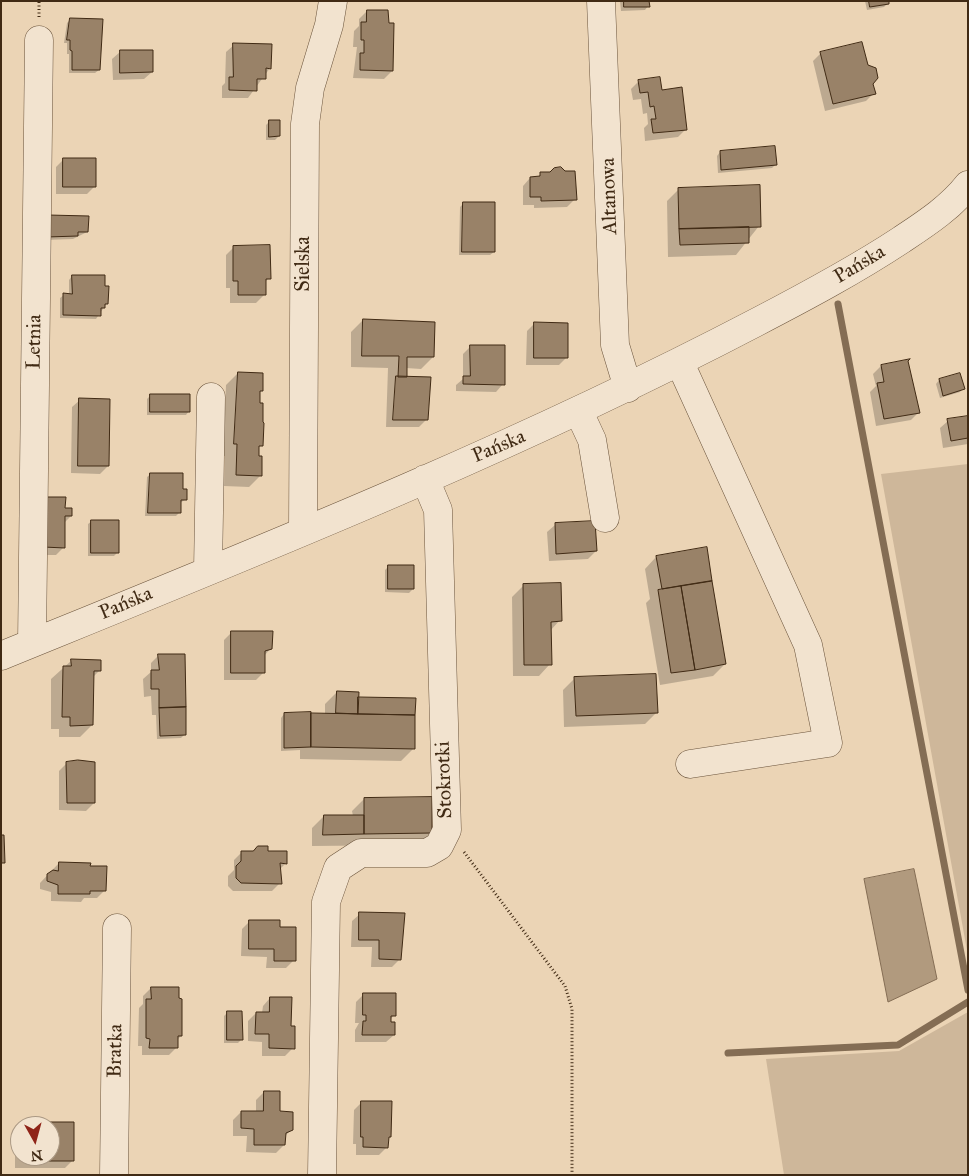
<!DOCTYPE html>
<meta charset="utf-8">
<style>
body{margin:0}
#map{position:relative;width:969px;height:1176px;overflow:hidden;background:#ebd4b5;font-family:"IM FELL Great Primer",serif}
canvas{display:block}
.frame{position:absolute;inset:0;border:2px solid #402a14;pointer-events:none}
.north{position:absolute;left:10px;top:1116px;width:50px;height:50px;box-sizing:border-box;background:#f2e3cf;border:1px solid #ab9984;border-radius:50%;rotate:173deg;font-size:14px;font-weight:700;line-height:20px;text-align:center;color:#402a14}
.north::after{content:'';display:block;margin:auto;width:18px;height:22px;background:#8f2418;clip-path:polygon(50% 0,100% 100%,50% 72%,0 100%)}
</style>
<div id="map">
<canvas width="969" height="1176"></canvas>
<div class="frame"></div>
<div class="north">N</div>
</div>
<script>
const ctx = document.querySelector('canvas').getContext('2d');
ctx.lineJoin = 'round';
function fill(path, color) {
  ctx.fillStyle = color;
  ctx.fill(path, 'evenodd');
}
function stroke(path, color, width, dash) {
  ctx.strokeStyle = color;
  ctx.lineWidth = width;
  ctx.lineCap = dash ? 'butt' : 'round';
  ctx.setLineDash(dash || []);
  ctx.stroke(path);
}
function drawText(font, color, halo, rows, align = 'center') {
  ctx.font = font + ' "IM FELL Great Primer",serif';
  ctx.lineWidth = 4;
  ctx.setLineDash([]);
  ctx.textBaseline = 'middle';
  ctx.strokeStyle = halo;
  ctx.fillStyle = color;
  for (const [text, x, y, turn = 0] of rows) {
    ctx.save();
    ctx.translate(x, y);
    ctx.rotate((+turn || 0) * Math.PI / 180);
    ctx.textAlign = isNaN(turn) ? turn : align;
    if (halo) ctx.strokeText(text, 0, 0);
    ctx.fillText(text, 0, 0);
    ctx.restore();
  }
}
const green = new Path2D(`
 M968,464v492l-87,-482z
 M968,1012v163h-184l-18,-116 133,-8z`);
const water = new Path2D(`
 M914,869l23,110 -49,23 -24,-123z`);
const shadow = new Path2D(`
 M620,1h28v5l-3,4 -24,1z
 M865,1h22l1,2 -4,4 -17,3z
 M367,11l25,60 -8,8 -31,-1 4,-31h-4l1,-16 5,-5v-7z
 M71,19l28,51 -4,3h-26v-19h-2v-11h-3l3,-20z
 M234,45l36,23 -22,30h-26v-12l3,-3 1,-31z
 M120,52l32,20 -8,7 -31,1 -1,-21z
 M821,53l51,31 2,9 -8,8 -41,10 -12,-50z
 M639,81l22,10 25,38 -8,8 -33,4 -1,-13 4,-4 -1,-11 -4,1 -2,-15 -8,1 -2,-11z
 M270,121l9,15 -4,4h-9v-15z
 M720,152l55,13 -3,3 -54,5 -1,-17z
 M64,159l31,27 -8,8h-31v-27z
 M555,169l19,3 1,27 -8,8 -33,1v-3h-11v-19l7,-8h7l4,-4 10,-1z
 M679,189l80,37 -23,29 -68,2 -1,-56z
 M463,204l31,48 -4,3h-31l1,-48z
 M48,217l39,15 -14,7 -29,1z
 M234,247l35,31 -5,5v12l-8,8h-26v-15h-4v-33z
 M72,276l32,11 3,16 -11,16 -36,-1v-20l4,-3h5v-15z
 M363,320l70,37 -12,12 -15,-1 -1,8 22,43 -8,8h-33l2,-59 -37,-1v-35z
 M535,323l32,34 -8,8h-33l1,-34z
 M471,346l32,38 -7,8 -40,-1v-6l7,-6v-25z
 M907,361l12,51 -8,8 -35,6 -6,-34 6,-6 -3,-12 8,-8z
 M238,373l24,17 -3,3 2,52 -3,3 3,27 -12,12 -25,-1 1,-30h-2l3,-71z
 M939,380l24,8 -3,4 -20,6 -4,-14z
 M151,395l38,16 -3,4h-39v-16z
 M80,400l28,66 -8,8 -29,-1 1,-66z
 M968,417v27l-25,4 -3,-20 8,-7z
 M151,474l31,16 4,9 -6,4v9l-4,4h-31l2,-39z
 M64,509l7,7 -7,7v24l-8,8h-20z
 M92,521l26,31 -4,4h-26v-32z
 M555,525l41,26 -8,8 -39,2 -2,-29z
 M706,548l19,116 -12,12 -53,9 -14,-82 4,-4 -5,-30 11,-12z
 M389,566l24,23 -4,4 -24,-1v-22z
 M524,585l36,35 -10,11v33l-11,12h-26l-1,-79z
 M232,632l39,16 -7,8v16l-8,8h-32v-40z
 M159,655l26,79 -4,4 -24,1 -1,-24h-4l-1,-19 -7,1 -1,-18 8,-7v-9z
 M71,661l29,9 -7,7 -1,48 -12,12h-21v-8h-8v-50z
 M575,678l82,34 -12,12 -81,3 -1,-37z
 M337,692l20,6 56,51 -12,12 -101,-2v-9l-19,1v-33l3,-4h41v-10z
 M67,763l27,40 -8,8 -27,-1v-39z
 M364,799l67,34 -12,12 -107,1v-18l12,-12h29l-1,-5z
 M242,852h24l20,11 -7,7 1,13 -8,8h-39l-5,-5v-10l6,-6v-10z
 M59,863l30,4 16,23 -8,8h-13l-3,4 -30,-1v-9l-11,-3v-6z
 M360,914l40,45 -8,8h-21l1,-20h-21l1,-26z
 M250,921l28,7 16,32 -8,8h-20l1,-11 -26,-1 1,-27z
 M151,988l30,48 -4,4v7l-8,8h-27v-9h-4l1,-38 4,-4v-8z
 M364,994l30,21 -4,5 4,15 -8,7h-31v-12l4,-7h-4l1,-21z
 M270,998l20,29 3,21 -8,8h-23v-14l-14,-1v-20l8,-8h6l1,-7z
 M227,1013l15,26 -4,4h-14v-27z
 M264,1092l28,37 -8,8v8l-8,8 -30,-1 1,-16h-14v-16l8,-8h15v-12z
 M362,1102l28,35 -3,3v7l-8,8h-23v-11h-3l1,-34z
 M72,1123l1,37 -8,8h-50v-37l5,-5v30h30v-30h-30l3,-2z`);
const stream = new Path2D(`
 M838,304l130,686
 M728,1053l170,-8 70,-43`);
const building = new Path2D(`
 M624,1h25l1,6h-26z
 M869,1h20v3l-19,3z
 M367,10h21l1,13h5l-1,48 -33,-1v-17h4v-13h-3v-18h5z
 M70,18l33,1 -3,51h-28v-19l-2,-1v-10h-3z
 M862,42l6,23 8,3 2,10 -5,6 3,10 -43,10 -13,-52z
 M233,43l39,1 -1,25 -5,-1v11h-9v12l-28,-1v-13h4z
 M120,50h33v22l-33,1z
 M660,77l2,13 20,-3 5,43 -34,3 -2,-14h5l-2,-13 -4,1 -2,-15 -8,1 -2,-13z
 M269,120h11v16l-11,1z
 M775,146l2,19 -56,5 -1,-19z
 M63,158h33v29h-33z
 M561,167l4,4h10l2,29 -36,1v-4h-11v-20l10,-1v-4h10l4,-4z
 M760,185l1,42 -82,2 -1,-41z
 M463,202h32v50h-33z
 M48,215l41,1 -1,16h-10v4l-31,1z
 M749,227v16l-69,2 -1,-16z
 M270,245l1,34h-5v16h-28v-14h-5v-35z
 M72,275h33v11h4l-1,18h-3v4h-4v8l-38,-1v-22l9,1z
 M363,319l72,3 -1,35h-27v20h-9l1,-21h-37z
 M534,322l34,1v35h-34z
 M470,345h35v40l-42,-1v-8h7z
 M910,359l-2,2 12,52 -36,6 -7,-36 7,-1 -3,-17z
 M238,372l25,1v18h-3v12h3v19l1,1 -1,23h-4v10h3v20l-26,-1 1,-31h-3z
 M960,373l5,16 -22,7 -4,-17z
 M396,376l35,1 -3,43h-35z
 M150,394h40v18h-40z
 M79,398l31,1 -1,67h-31z
 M968,416v22l-17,3 -4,-22z
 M150,473h33v16h4v11h-6v13h-33z
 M44,497h22l-1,11h7v8h-7v32l-22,-1z
 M91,520h28v33h-28z
 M595,521l2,30 -41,3 -1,-31z
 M707,547l5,34 -50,8 -6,-33z
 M388,565h26v24h-26z
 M712,581l14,83 -31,6 -14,-84z
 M561,583l1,38 -11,1 1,43h-28l-1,-81z
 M681,586l14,84 -24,3 -13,-83z
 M231,631h42l-1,18 -7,2v22h-34z
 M158,654h27l1,53 -27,1v-19h-8v-19h8z
 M71,659l30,1v11h-7l-1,54 -23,1v-9h-8l1,-51h8z
 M656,674l2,39 -82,3 -2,-39z
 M337,691l22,1 -1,22 -22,-1z
 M358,697l58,1 -1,17 -57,-1z
 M186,707v28l-26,1 -1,-28z
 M311,712v35l-27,1v-35z
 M311,713l104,2v34l-104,-2z
 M78,760l17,2v41h-28l-1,-41z
 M432,797v36l-68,1v-36z
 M324,815h40v19l-41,1z
 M1,835h3l1,28h-4z
 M258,846h10v5h19v13l-7,-1 2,21 -41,-1 -5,-5v-12l5,-5v-10h12z
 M59,862l32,1 -1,3h17l-1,25h-16v3h-32v-9l-11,-4v-7l6,-4 5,1z
 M359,912l46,1 -4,47 -22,-1v-19h-20z
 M249,920h31v7h16v34h-22v-12h-25z
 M151,987h28v11l3,1v37h-4v12h-29l1,-9 -4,-1v-39h5z
 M363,993h33v23h-5v6h4v13h-33l1,-14h3v-6h-3z
 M270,997h22l-1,29h4v23l-26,-1v-14h-14l1,-22h13z
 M227,1011h15l1,29h-16z
 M264,1091h16v20l13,1v18l-7,3 -1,12h-31v-16l-13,-1v-17h22z
 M361,1101h31l-1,36h-2l-1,11 -25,-1v-10h-2z
 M22,1122h52v39h-52v-5h28v-30h-28z`);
const path = new Path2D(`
 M39,17v-16
 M464,852l101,134 7,23v166`);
const minor = new Path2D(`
 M601,1l14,344 13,43
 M680,363l128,282 20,98 -138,21
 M579,412l13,28 13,78
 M303,530l2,-406 5,-36 19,-63 4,-24
 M208,570l3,-173
 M32,643l7,-603
 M1,656c255,-104 511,-206 754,-333 50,-26 99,-52 146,-83 24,-16 49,-32 67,-55
 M114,1175l3,-247
 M322,1175l4,-273 12,-34 23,-15h66l12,-7 8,-16 -9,-320 -13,-31`);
const streetNames = [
 ["Altanowa",610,196,-92],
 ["Sielska",304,264,-90],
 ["Pańska",860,265,-31],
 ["Letnia",35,342,-89],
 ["Pańska",499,447,-23],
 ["Pańska",126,604,-23],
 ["Stokrotki",445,780,-92],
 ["Bratka",116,1051,-89]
];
fill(green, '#ceb79a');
fill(water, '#b19a7e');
stroke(water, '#846d54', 1);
fill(shadow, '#0003');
stroke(stream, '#846d54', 7);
fill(building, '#998268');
stroke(building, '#402a14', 1);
stroke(minor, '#6b543c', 29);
stroke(path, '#402a14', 3, [1, 2.5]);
stroke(minor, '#f2e3cf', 28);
drawText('20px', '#402a14', '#f2e3cf', streetNames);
</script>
